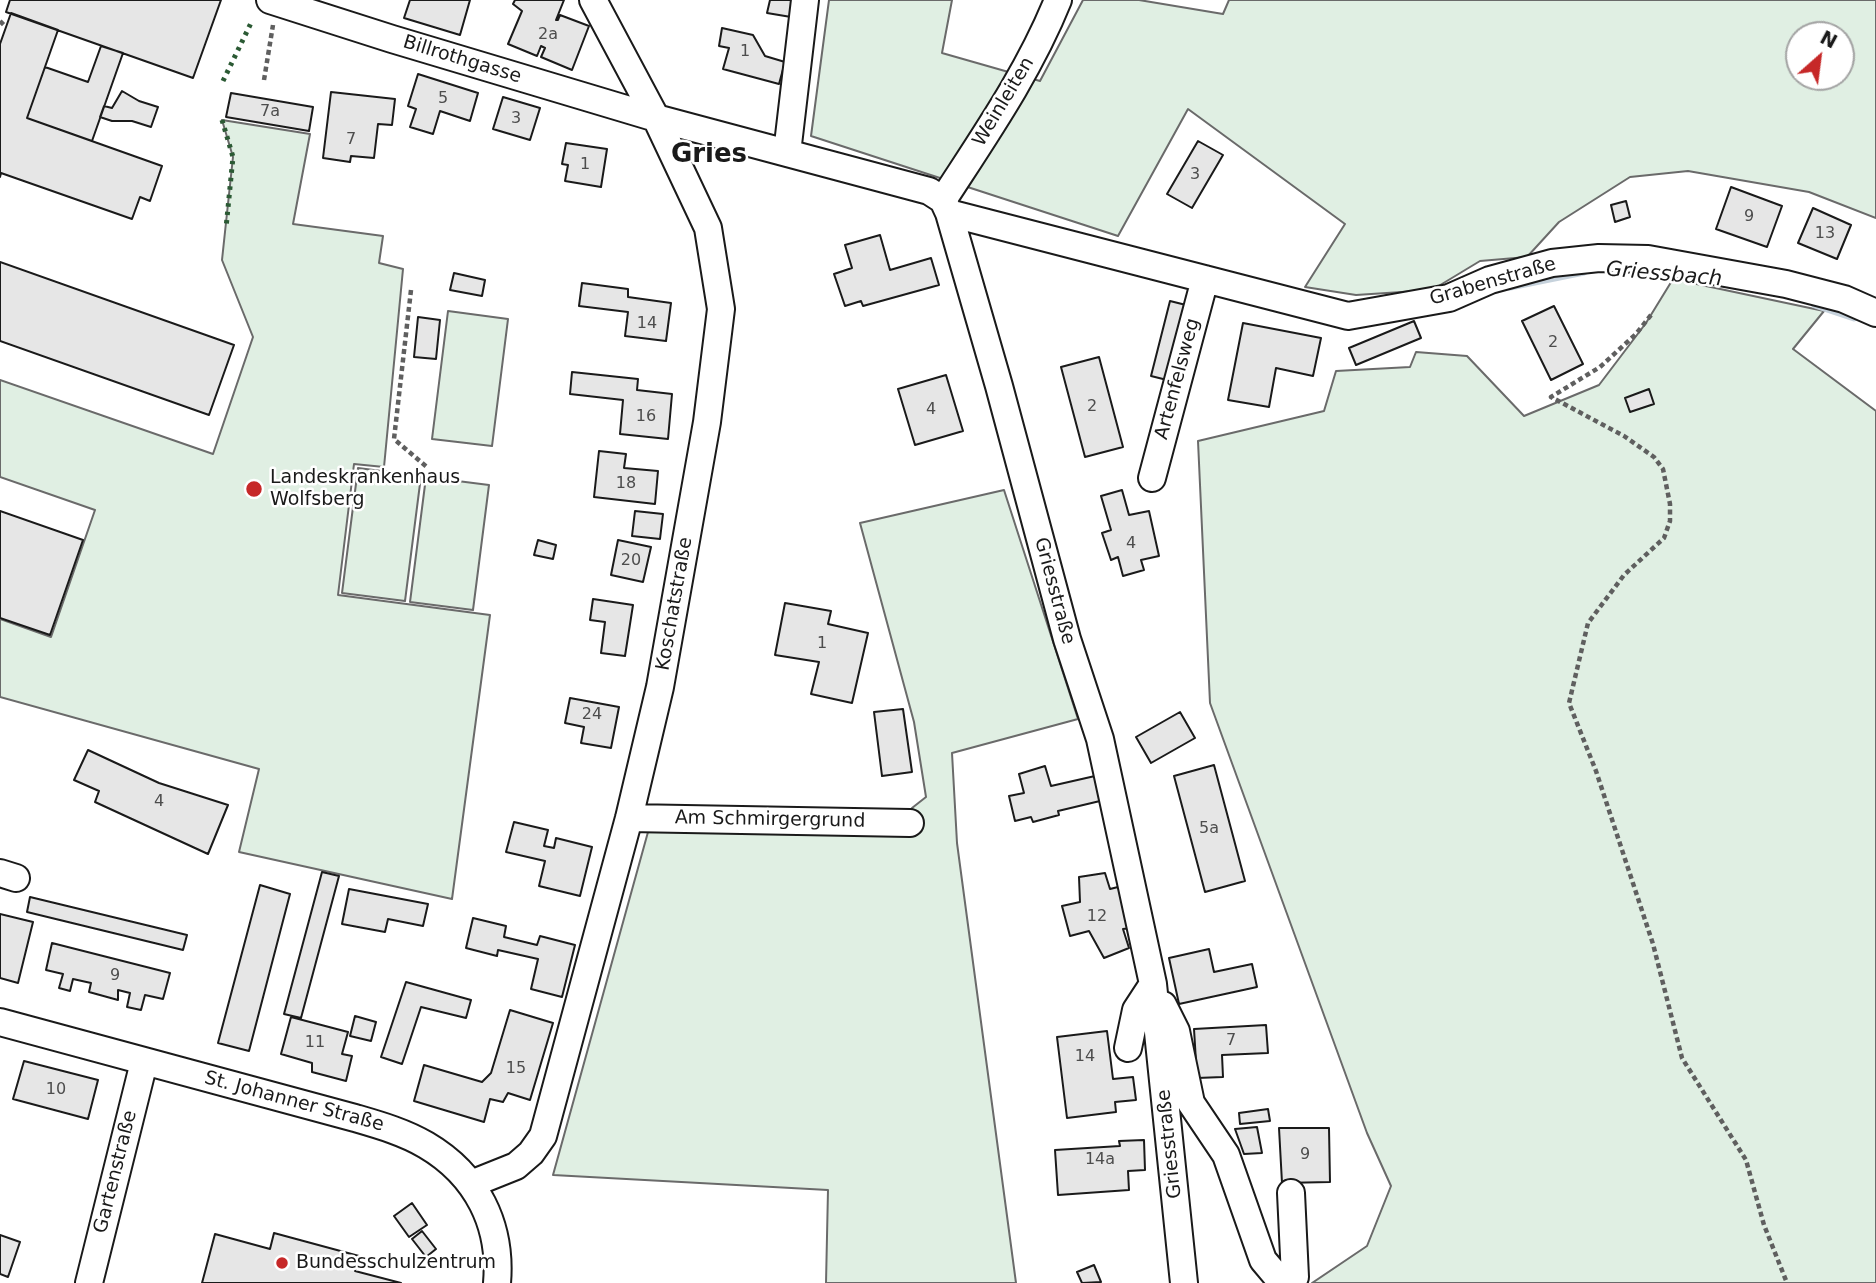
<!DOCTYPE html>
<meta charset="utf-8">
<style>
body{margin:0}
#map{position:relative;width:1876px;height:1283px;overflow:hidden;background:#fff;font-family:"DejaVu Sans",sans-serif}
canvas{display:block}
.north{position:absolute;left:1785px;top:21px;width:70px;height:70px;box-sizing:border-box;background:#fff;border:2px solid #a3a3a3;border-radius:50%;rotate:28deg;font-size:19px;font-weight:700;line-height:28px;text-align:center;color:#1a1a1a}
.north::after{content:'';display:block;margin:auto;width:24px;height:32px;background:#c62828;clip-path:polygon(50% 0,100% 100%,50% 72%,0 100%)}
</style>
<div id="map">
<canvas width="1876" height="1283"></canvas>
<div class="north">N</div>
</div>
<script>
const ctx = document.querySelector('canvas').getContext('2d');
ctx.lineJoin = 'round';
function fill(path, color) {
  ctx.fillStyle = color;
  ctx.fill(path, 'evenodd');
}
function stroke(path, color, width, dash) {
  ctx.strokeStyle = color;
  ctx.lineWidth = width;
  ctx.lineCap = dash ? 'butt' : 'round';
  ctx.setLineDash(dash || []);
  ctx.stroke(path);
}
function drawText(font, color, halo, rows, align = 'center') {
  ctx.font = font + ' "DejaVu Sans",sans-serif';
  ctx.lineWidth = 5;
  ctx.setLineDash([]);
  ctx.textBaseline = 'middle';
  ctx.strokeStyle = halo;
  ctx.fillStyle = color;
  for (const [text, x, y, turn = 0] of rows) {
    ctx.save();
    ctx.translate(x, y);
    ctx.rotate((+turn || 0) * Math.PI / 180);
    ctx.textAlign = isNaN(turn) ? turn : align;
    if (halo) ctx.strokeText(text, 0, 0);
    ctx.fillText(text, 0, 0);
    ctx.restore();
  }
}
const green = new Path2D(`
 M829,0h123l-10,53 98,28 43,-81h56l84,14 6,-14h647v218l-67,-26 -121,-21 -58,6 -71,45 -32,35 -47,4 -48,29 -76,5 -51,-8 40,-63 -157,-115 -70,127 -307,-100zM1799,35h42v42h-42z
 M222,120l88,14 -17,90 90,12 -4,27 24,6 -19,198 -30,-3 -16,131 152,20 -38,284 -213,-47 20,-83 -259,-72v-78l51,18 44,-127 -95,-33v-97l213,74 40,-117 -31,-77 11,-103z
 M1673,279l151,32 -31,38 83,62v872h-564l55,-37 24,-60 -24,-53 -157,-430 -12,-262 126,-30 12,-40 74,-4 6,-15 51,4 57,60 75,-31 47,-62z
 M448,311l60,8 -16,127 -60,-7z
 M358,468l63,8 -16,125 -63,-8z
 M426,477l63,8 -16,125 -63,-8z
 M1004,490l74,229 -126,34 5,90 59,440h-190l2,-93 -275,-15 95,-343 263,-2 1,-22 14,-11 -12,-75 -54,-199z`);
const stream = new Path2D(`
 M1510,287l74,-15
 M1815,305l39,13`);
const building = new Path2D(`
 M10,0h211l-28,78 -187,-66z
 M410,0h60l-10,35 -56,-17z
 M515,0h49l-8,20h2l2,-5 29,11 -17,44 -31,-13 4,-9 -4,-2 -4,10 -29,-12 14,-33 -9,-7z
 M770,0h24l-3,17 -24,-4z
 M11,13l47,17 -31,88 135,48 -12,35 -10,-4 -8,22 -131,-46 -1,4v-133z
 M722,28l31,7 12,21 20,6 -6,22 -56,-15 6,-21 -10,-2z
 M101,46l22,7 -31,88 -65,-23 18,-51 43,15z
 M418,74l60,19 -8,28 -30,-10 -7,23 -23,-7 6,-18 -8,-3z
 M122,91l17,10 19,6 -7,20 -19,-6h-20l-12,-4 4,-11 8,2z
 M331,92l64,7 -3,26 -14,-1 -4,34 -23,-2 -1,6 -27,-4z
 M231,93l82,14 -4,24 -83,-14z
 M503,97l37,11 -10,32 -37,-11z
 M1198,141l25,14 -31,53 -25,-14z
 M566,143l41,6 -6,38 -36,-6 3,-16 -6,-1z
 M1731,187l51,19 -15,41 -51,-18z
 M1626,201l4,16 -15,5 -4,-17z
 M1813,208l38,17 -14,34 -39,-16z
 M880,235l10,35 41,-12 8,27 -76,21 -2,-5 -16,5 -11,-32 18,-6 -7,-23z
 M0,262l234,83 -25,70 -209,-74z
 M454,273l31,7 -3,16 -32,-6z
 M582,283l46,6v8l43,6 -5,38 -41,-5 3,-24 -49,-6z
 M1170,301l20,5 -19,75 -20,-5z
 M1554,306l29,58 -32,16 -29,-59z
 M418,317l22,3 -4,39 -22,-2z
 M1414,321l7,17 -65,27 -7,-17z
 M1243,323l78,15 -8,38 -37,-8 -7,39 -41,-7z
 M1099,357l24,90 -38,10 -24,-90z
 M572,372l66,7 -1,11 35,4 -4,45 -48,-5 3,-34 -53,-6z
 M946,375l17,56 -48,14 -17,-56z
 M1649,389l5,15 -24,8 -5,-14z
 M599,451l27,3 -2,14 34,3 -3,33 -61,-7z
 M1122,490l7,25 20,-4 10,45 -18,4 3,10 -21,6 -5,-19 -7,3 -9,-27 9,-3 -10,-34z
 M0,511l83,29 -33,95 -50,-17z
 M635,511l28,3 -3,25 -28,-3z
 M538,540l18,5 -3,14 -19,-4z
 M618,540l33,7 -8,35 -32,-7z
 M593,599l40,6 -8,51 -24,-3 4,-31 -15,-2z
 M785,603l46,8 -3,13 40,9 -16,70 -41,-9 8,-32 -44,-7z
 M570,698l49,9 -8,41 -30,-5 3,-16 -19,-4z
 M903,709l9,63 -30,4 -8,-64z
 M1180,712l15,26 -44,25 -15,-26z
 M88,750l71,33 69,22 -20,49 -113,-52 4,-11 -25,-11z
 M1214,765l31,116 -40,11 -31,-116z
 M1045,766l6,20 44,-10 5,25 -42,10 1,4 -26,7 -2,-5 -16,4 -6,-25 15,-3 -5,-19z
 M514,822l34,8 -4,16 10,2 2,-10 36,9 -12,49 -41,-10 6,-25 -39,-9z
 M322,872l17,4 -38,142 -17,-4z
 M1105,873l5,16 12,-3 10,42 -9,1 6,19 -25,10 -15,-27 -19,5 -8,-30 18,-4 -1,-25z
 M260,885l30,9 -41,157 -31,-8z
 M349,889l79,15 -5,22 -35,-7 -3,13 -43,-8z
 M30,897l157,38 -4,15 -156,-38z
 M0,914l33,8 -15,61 -18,-5z
 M473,918l33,8 -2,11 33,8 3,-9 35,9 -13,52 -31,-8 7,-30 -40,-9 -1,6 -31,-8z
 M52,943l118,30 -7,26 -18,-4 -4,15 -14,-3 3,-14 -12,-3v10l-29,-8 2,-9 -18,-4 -3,12 -11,-3 4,-14 -17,-4z
 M1209,949l5,23 38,-8 5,23 -78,17 -10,-46z
 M406,982l65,18 -5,18 -45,-11 -19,57 -21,-7z
 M510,1010l43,13 -23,77 -22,-7 -5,9 -13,-3 -6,23 -70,-21 10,-36 58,17 9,-9z
 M355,1016l21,6 -5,19 -21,-5z
 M291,1017l57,15 -6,22 10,2 -6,25 -34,-9v-9l-31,-9z
 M1266,1025l2,28 -46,2 1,22 -26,1 -3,-49z
 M1107,1031l6,48 20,-2 3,23 -21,2 1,10 -49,6 -10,-81z
 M24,1061l74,19 -10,39 -75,-20z
 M1268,1109l2,12 -30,3 -1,-11z
 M1257,1127l5,26 -18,1 -9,-25z
 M1279,1128h50l1,54 -48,1z
 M1144,1140l1,30 -17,1 1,19 -71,5 -3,-45 65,-4 -1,-5z
 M412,1203l15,22 -18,12 -15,-21z
 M422,1231l14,18 -10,8 -14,-18z
 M274,1233l85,23 -4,15 46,12h-199l13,-49 55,15z
 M0,1235l20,7 -12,35 -8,-3z
 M1094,1265l7,17 -19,1 -5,-11z`);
const path = new Path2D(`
 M0,21l6,6
 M264,80l9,-55
 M411,290l-17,149 34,29
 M1651,315l-15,19 -36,33 -49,30 73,39 30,21 9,12 7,35v17l-6,17 -40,37 -36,48 -19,80 27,68 57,173 29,114 64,102 18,65 23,58`);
const minor = new Path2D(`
 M270,0l122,39 264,79 273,73 14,9 6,13 50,173 68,253 33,100 53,245 31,299
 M787,153l18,-153
 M943,200c42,-65 86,-128 115,-200
 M949,213l399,103 101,-18 41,-18 62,-17 47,-5 49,1 138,25 58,15 32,14
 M1152,478l53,-199
 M629,818l281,5
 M0,873l16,5
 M1163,1005l13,26 15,72 35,52 37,105 16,19 16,-2 -4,-84
 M0,1022l355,96c24,7 49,14 71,27 51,30 76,80 71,138
 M1128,1048l8,-38 17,-26
 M471,1184l45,-18 15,-13 12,-17 86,-318 31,-131 47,-265 14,-113 -13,-81 -52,-110 -63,-118
 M89,1283l55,-221`);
const hedge = new Path2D(`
 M223,81l29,-60
 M222,120l11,37 -7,71`);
const markers = [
 [254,489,9,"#c62828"],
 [282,1263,7,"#c62828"]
];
const numberNames = [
 ["2a",548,35],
 ["1",745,52],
 ["5",443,99],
 ["7a",270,112],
 ["3",516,119],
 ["7",351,140],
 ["1",585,165],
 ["3",1195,175],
 ["9",1749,217],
 ["13",1825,234],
 ["14",647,324],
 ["2",1553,343],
 ["2",1092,407],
 ["4",931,410],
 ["16",646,417],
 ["18",626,484],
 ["4",1131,544],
 ["20",631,561],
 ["1",822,644],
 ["24",592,715],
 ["4",159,802],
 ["5a",1209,829],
 ["12",1097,917],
 ["9",115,976],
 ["7",1231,1041],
 ["11",315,1043],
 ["14",1085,1057],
 ["15",516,1069],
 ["10",56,1090],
 ["9",1305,1155],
 ["14a",1100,1160]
];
const streetNames = [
 ["Billrothgasse",462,60,17],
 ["Weinleiten",1004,102,-59],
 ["Grabenstraße",1493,282,-16],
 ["Artenfelsweg",1178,379,-75],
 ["Griesstraße",1054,591,75],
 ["Koschatstraße",675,604,-80],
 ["Am Schmirgergrund",770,820,1],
 ["St. Johanner Straße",294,1102,15],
 ["Griesstraße",1170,1144,-96],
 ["Gartenstraße",116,1172,-76]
];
const poiNames = [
 ["Landeskrankenhaus",270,478],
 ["Wolfsberg",270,500],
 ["Bundesschulzentrum",296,1263]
];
const waterNames = [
 ["Griessbach",1664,275,5]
];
const districtNames = [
 ["Gries",709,155]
];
fill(green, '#e0efe3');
stroke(green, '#6a6a6a', 2);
stroke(stream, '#c6d2dc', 7);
fill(building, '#e6e6e6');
stroke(building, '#1a1a1a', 2);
stroke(minor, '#1a1a1a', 30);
stroke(path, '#5f5f5f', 4.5, [5, 3.5]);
stroke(minor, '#fff', 26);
stroke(hedge, '#2b5a34', 5, [3.5, 5]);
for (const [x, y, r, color] of markers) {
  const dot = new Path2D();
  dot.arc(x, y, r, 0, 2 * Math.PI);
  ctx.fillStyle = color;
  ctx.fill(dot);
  stroke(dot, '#fff', 2.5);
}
drawText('16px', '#4d4d4d', null, numberNames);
drawText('19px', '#1a1a1a', '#fff', streetNames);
drawText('19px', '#1a1a1a', '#fff', poiNames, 'left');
drawText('italic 21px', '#1a1a1a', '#fff', waterNames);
drawText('bold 26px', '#1a1a1a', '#fff', districtNames);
</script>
